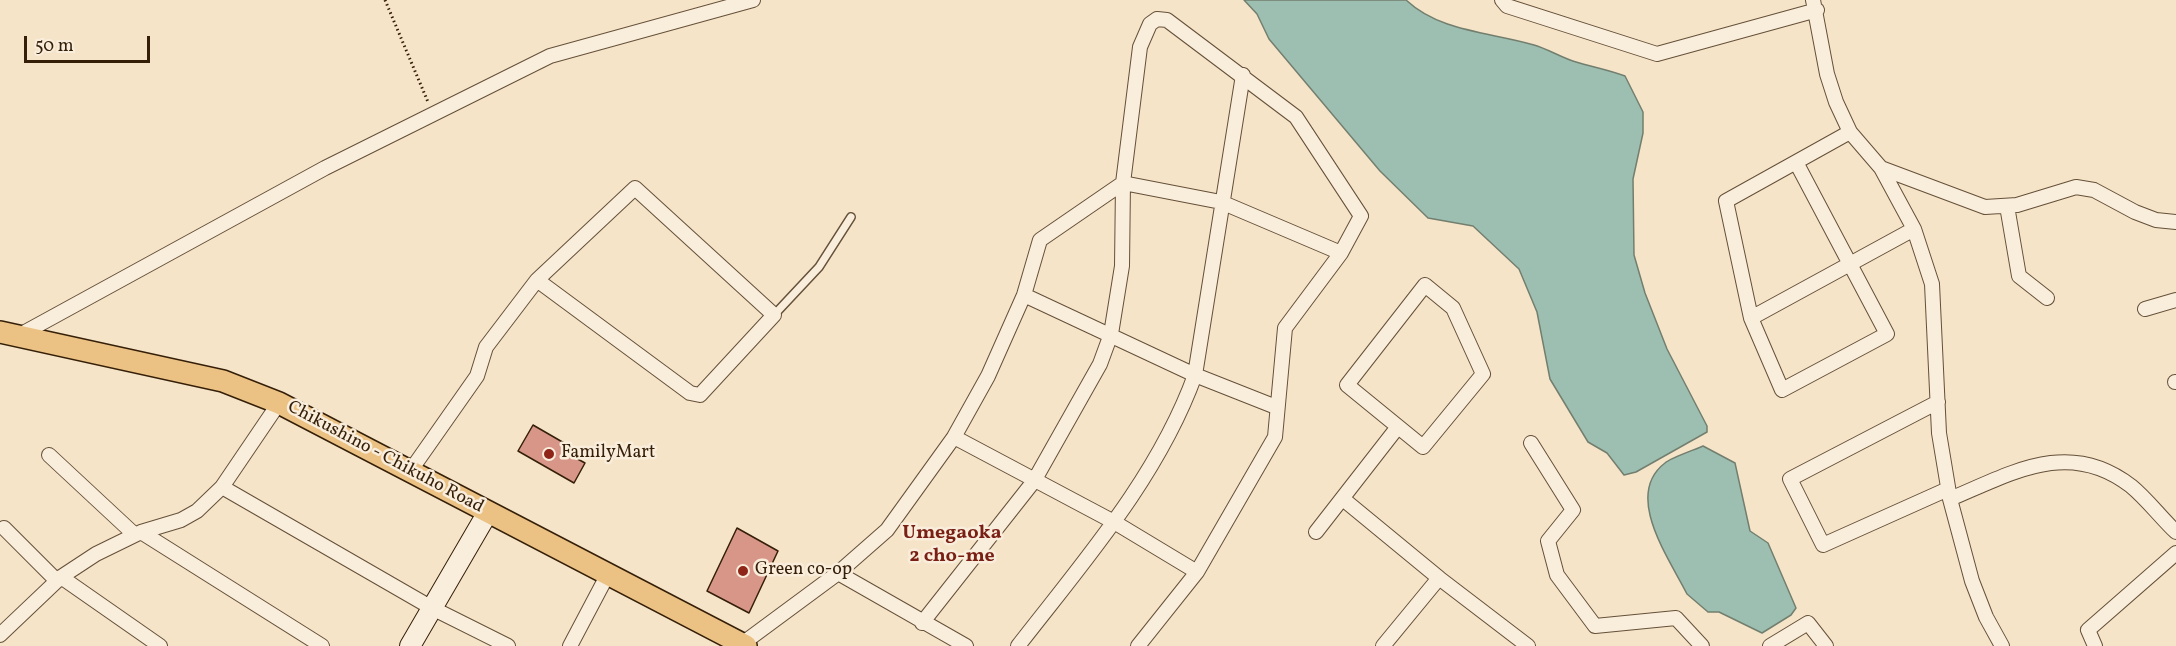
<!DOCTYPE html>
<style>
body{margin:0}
#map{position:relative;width:2176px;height:646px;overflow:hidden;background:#f6e4c9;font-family:Vollkorn,serif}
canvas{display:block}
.scale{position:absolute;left:24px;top:36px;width:126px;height:27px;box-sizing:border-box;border:3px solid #351f08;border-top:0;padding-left:8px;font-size:18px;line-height:21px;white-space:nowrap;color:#351f08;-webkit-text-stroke:4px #f9eddc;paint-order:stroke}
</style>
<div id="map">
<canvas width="2176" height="646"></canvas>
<div class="scale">50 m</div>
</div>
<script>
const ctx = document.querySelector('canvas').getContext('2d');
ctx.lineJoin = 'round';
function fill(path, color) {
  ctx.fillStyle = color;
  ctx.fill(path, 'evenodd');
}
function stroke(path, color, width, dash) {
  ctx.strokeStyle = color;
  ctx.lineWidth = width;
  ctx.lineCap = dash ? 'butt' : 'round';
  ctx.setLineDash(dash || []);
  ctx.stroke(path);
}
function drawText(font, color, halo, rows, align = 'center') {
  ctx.font = font + ' Vollkorn,serif';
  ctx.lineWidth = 5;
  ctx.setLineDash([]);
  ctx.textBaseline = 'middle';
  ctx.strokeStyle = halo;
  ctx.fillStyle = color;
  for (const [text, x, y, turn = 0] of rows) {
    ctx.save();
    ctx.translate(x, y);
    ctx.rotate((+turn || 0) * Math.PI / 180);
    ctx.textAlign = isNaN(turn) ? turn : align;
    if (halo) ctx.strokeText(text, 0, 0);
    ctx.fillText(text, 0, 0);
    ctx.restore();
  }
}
const water = new Path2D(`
 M1244,0h162c34,32 84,32 128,45 14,4 28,13 42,17 17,5 33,8 49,14l18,36v21l-10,46 1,76 11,38 22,56 40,77v6l-71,40 -12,3 -17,-22 -19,-11 -38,-63 -13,-67 -18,-43 -46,-43 -45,-8 -48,-47 -111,-132 -12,-25z
 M1703,446l32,17 15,68 18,12 28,65 -5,7 -29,18 -43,-21h-11l-21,-18c-18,-36 -64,-99 -22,-131 5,-5 29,-13 38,-17z`);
const building = new Path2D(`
 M533,425l45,26 -4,6 11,6 -11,20 -56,-32z
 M737,528l41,23 -29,62 -42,-22z`);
const path = new Path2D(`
 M385,0l43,102`);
const lane = new Path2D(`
 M774,315l45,-48 32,-50`);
const street = new Path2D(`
 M1502,0l5,6 150,48 160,-44
 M1813,0l14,74 9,28 14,30 31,36 33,61 18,55 7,149 11,66 22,82 14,36 16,29
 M1797,164l90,170 -105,56 -31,-72 -25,-117 124,-69
 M1881,168l104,39 32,-2 59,-18 18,3 41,22 21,8 20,2
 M2007,206l12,70 28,22
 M1425,285l28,23 30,66 -60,73 -76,-62z
 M1024,295l171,80 81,32
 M2145,309l31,-9
 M1751,318l163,-89
 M18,336l307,-168 225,-112 203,-56
 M2175,382h1
 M1938,402l-148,77 33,66 125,-56
 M954,437l160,85 83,50
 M1531,443l42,67 -25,31 9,34 38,51 81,-8 26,28
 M49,455l86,80
 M411,470l66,-94 9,-29 51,-67 153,113 10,2 74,-80 -139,-127 -98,92
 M222,487l210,121 76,38
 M1343,499l96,79
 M1950,499c62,-26 119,-61 181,-13 16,13 30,32 45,46
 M4,528l53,53
 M141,532l181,114
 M1316,532l81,-104
 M838,573l128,73
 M61,577l99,69
 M922,623l112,-142 66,-117 11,-30 11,-68 1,-83 17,-136 10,-23 7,-5 10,1 129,97 65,99 -20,37 -56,75 -10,109 -78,135 -59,74
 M0,635l61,-58 35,-23 45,-22 40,-12 16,-9 25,-24 57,-84
 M742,644l96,-71 49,-43 67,-93 34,-61 36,-81 16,-55 83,-57 98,19 120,51
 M570,646l38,-72
 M1018,646c66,-85 140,-169 177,-271l48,-300
 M1383,646l56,-68 89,68
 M1770,646l38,-23 18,23
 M2095,646l-7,-16 88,-77`);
const secondary = new Path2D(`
 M410,646l78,-134`);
const primary = new Path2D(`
 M0,332l223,49 56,22 467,243`);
const markers = [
 [549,454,6,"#8f2418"],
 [743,571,6,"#8f2418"]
];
const poiNames = [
 ["FamilyMart",561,454],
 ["Green co-op",755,571]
];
const streetNames = [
 ["Chikushino - Chikuho Road",385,458,28]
];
const neighbourhoodNames = [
 ["Umegaoka",952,534],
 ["2 cho-me",952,557]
];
fill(water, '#9dbfb2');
stroke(water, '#737f6e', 1.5);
fill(building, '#d79688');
stroke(building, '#351f08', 1.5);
stroke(lane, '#655038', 10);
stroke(street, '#655038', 16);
stroke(secondary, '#351f08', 22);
stroke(primary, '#351f08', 24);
stroke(path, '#351f08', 3, [1.5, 3]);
stroke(lane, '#f9eddc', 7);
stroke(street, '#f9eddc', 14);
stroke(secondary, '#f9eddc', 20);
stroke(primary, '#ebc284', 21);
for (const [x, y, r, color] of markers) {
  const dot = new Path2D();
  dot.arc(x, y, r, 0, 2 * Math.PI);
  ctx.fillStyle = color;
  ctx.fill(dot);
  stroke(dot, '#f9eddc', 2);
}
drawText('18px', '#351f08', '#f9eddc', poiNames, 'left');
drawText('18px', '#351f08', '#f9eddc', streetNames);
drawText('bold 20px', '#7a1f14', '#f9eddc', neighbourhoodNames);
</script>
